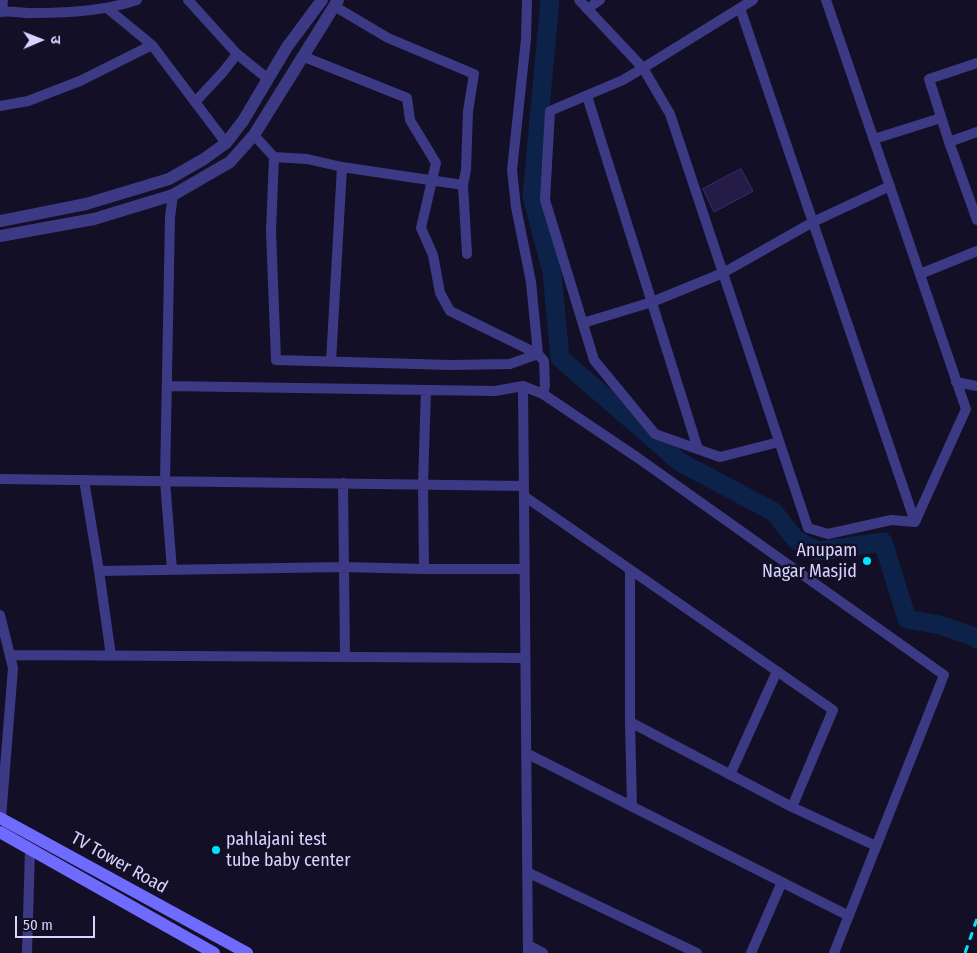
<!DOCTYPE html>
<meta charset="utf-8">
<style>
body{margin:0}
#map{position:relative;width:977px;height:953px;overflow:hidden;background:#130f26;font-family:"Fira Sans Condensed","Noto Sans Devanagari",sans-serif}
canvas{display:block}
.north{position:absolute;left:15px;top:15px;width:50px;height:50px;-webkit-text-stroke:4px #130f26;paint-order:stroke;rotate:89deg;font-size:14px;font-weight:700;line-height:20px;text-align:center;color:#d9d4ff}
.north::after{content:'';display:block;margin:auto;width:18px;height:22px;background:#d9d4ff;clip-path:polygon(50% 0,100% 100%,50% 72%,0 100%)}
.scale{position:absolute;left:15px;top:916px;width:80px;height:22px;box-sizing:border-box;border:2px solid #d9d4ff;border-top:0;padding-left:6px;font-size:15px;line-height:18px;white-space:nowrap;color:#d9d4ff;-webkit-text-stroke:4px #130f26;paint-order:stroke}
</style>
<div id="map">
<canvas width="977" height="953"></canvas>
<div class="north">उ</div>
<div class="scale">50 m</div>
</div>
<script>
const ctx = document.querySelector('canvas').getContext('2d');
ctx.lineJoin = 'round';
function stroke(path, color, width, dash) {
  ctx.strokeStyle = color;
  ctx.lineWidth = width;
  ctx.lineCap = dash ? 'butt' : 'round';
  ctx.setLineDash(dash || []);
  ctx.stroke(path);
}
function fill(path, color) {
  ctx.fillStyle = color;
  ctx.fill(path, 'evenodd');
}
function drawText(font, color, halo, rows, align = 'center') {
  ctx.font = font + ' "Fira Sans Condensed",sans-serif';
  ctx.lineWidth = 5;
  ctx.setLineDash([]);
  ctx.textBaseline = 'middle';
  ctx.strokeStyle = halo;
  ctx.fillStyle = color;
  for (const [text, x, y, turn = 0] of rows) {
    ctx.save();
    ctx.translate(x, y);
    ctx.rotate((+turn || 0) * Math.PI / 180);
    ctx.textAlign = isNaN(turn) ? turn : align;
    if (halo) ctx.strokeText(text, 0, 0);
    ctx.fillText(text, 0, 0);
    ctx.restore();
  }
}
const river = new Path2D(`
 M550,0l-18,196 20,76 8,86 120,104 94,50 22,28 22,11 65,-9 24,77 33,6 35,12 2,2`);
const building = new Path2D(`
 M741,169l12,22 -39,21 -11,-23z`);
const minor = new Path2D(`
 M188,0l49,54 31,25
 M527,0l-1,39 -14,131 4,37 15,75 7,72 6,7 1,25 -2,8
 M579,0l64,68 -20,12 -73,31 -5,89 49,160 61,74 65,23 59,-15
 M753,0l-13,8 175,514
 M826,0l140,409 -51,113
 M107,8l45,37 74,98
 M740,8l-97,60 27,46 138,414 20,6 63,-14 24,2
 M587,9l13,-9
 M2,11l1,-11
 M0,12c11,-2 23,2 34,1 34,0 71,-2 103,-13
 M587,96l111,353
 M195,102l28,-30 14,-18
 M0,106l28,-5 52,-20 72,-36
 M977,132l-28,10 28,78
 M254,135l20,22 -3,74 5,129 175,5 59,-1 28,-10 -88,-43 -10,-18 -7,-38 -12,-27 15,-65 -26,-43 -3,-22 -105,-42
 M874,139l67,-21
 M949,142l-20,-63 48,-16
 M274,157l33,2 35,8 121,18 3,-15 2,-59 6,-37 -86,-36 -54,-32
 M463,185l4,69
 M920,274l57,-23
 M583,323l69,-21 71,-29 90,-51 77,-36
 M331,362l11,-195
 M956,382l21,4
 M167,386l328,5 28,-5 20,8 95,64 306,217 -110,278
 M523,386l5,567
 M426,390l-3,94 1,85h100
 M0,479l524,7
 M84,480l15,91
 M343,483l2,174
 M524,496l309,214 -41,97 -162,-85 2,85
 M172,570l-7,-89 5,-264 3,-22
 M0,615l13,53 -12,150
 M10,655l515,3
 M111,656l-12,-85 245,-4 80,2
 M630,722v-152
 M526,753l323,163
 M730,775l47,-104
 M792,807l84,39
 M527,872l170,81
 M528,945l15,8
 M27,953l3,-104
 M751,953l31,-71`);
const tertiary = new Path2D(`
 M0,221l86,-17 83,-25 35,-20 22,-16 17,-22 44,-74 35,-47
 M0,236l94,-17 79,-24 57,-33 24,-27 84,-135`);
const secondary = new Path2D(`
 M0,818l247,135
 M0,832l214,121`);
const rail = new Path2D(`
 M965,953l12,-34`);
const markers = [
 [867,561,5,"#00e5ff"],
 [216,850,5,"#00e5ff"]
];
const poiNames = [
 ["Anupam",857,551],
 ["Nagar Masjid",857,572],
 ["pahlajani test",226,840,"left"],
 ["tube baby center",226,861,"left"]
];
const streetNames = [
 ["TV Tower Road",119,863,29]
];
stroke(river, '#0c2248', 19);
fill(building, '#241b47');
stroke(building, '#3b2d73', 1);
stroke(minor, '#3d3a85', 10);
stroke(tertiary, '#3d3a85', 12);
stroke(secondary, '#6f6bff', 12);
stroke(rail, '#00e5ff', 3, [8, 6]);
for (const [x, y, r, color] of markers) {
  const dot = new Path2D();
  dot.arc(x, y, r, 0, 2 * Math.PI);
  ctx.fillStyle = color;
  ctx.fill(dot);
  stroke(dot, '#130f26', 2);
}
drawText('18px', '#d9d4ff', '#130f26', poiNames, 'right');
drawText('18px', '#d9d4ff', '#130f26', streetNames);
</script>
